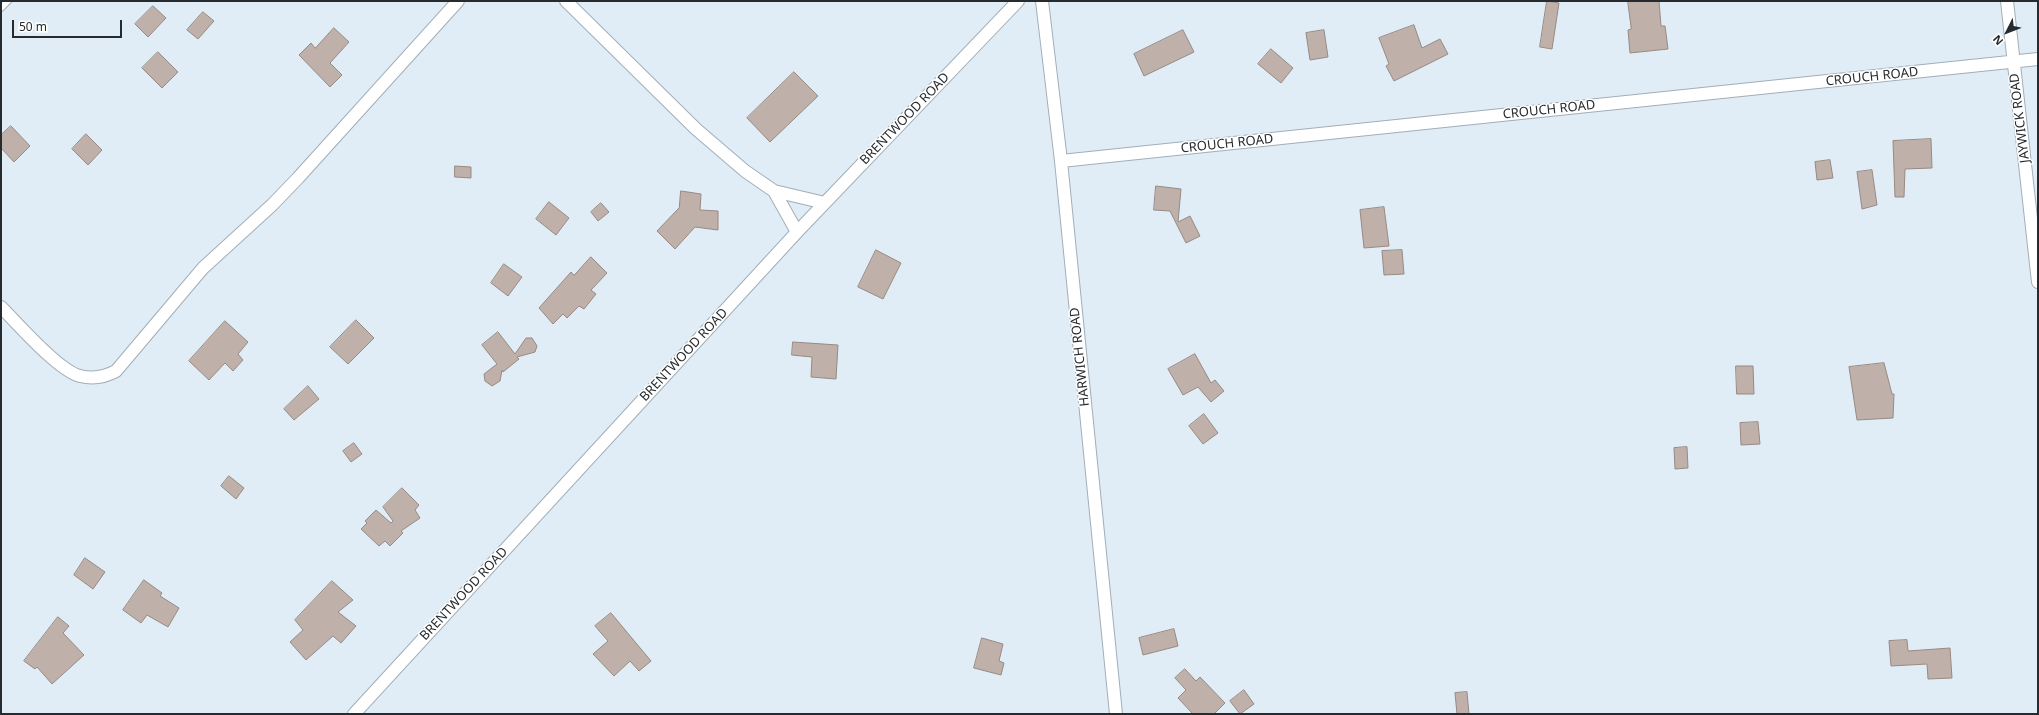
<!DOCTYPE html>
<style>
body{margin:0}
#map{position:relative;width:2039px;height:715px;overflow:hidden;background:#e0edf7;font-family:"Noto Sans",sans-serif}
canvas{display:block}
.frame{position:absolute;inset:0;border:2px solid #262b2f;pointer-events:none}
.north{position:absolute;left:1987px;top:12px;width:40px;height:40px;-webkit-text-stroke:3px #fff;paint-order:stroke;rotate:228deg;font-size:11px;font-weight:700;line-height:16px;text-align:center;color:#262b2f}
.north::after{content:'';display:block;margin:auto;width:14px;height:18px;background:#262b2f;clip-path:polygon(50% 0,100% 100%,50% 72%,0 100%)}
.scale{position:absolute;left:12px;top:20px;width:110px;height:18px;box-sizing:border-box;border:2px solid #262b2f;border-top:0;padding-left:5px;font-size:12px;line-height:14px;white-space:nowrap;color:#262b2f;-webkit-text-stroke:3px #fff;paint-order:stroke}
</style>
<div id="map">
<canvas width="2039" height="715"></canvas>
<div class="frame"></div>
<div class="north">N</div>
<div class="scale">50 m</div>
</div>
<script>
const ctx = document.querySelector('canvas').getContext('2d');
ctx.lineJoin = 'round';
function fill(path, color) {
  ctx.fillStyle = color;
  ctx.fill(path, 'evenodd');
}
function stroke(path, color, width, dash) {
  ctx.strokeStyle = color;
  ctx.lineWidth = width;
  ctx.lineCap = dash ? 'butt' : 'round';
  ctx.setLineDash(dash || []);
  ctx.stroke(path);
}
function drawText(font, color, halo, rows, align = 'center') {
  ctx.font = font + ' "Noto Sans",sans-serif';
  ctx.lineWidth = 3;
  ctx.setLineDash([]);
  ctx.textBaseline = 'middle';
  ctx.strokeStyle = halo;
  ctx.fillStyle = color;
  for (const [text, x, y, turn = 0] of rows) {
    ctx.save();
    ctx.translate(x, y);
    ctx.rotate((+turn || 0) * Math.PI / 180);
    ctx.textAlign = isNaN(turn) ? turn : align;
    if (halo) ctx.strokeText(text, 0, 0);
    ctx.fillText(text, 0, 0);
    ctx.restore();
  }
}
const building = new Path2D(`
 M1547,1l12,2 -7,46 -12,-2z
 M1628,1h31l2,25h4l3,23 -38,4 -2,-23 3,-1z
 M153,6l13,12 -18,19 -13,-13z
 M203,12l11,9 -16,18 -11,-9z
 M1414,25l8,23 18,-9 8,15 -54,27 -8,-15 3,-2 -10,-26z
 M334,28l15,14 -19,21 12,12 -12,12 -31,-32 12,-12 4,5z
 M1183,30l11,22 -50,24 -10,-22z
 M1324,30l4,27 -18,3 -4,-27z
 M1271,49l22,19 -12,15 -23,-19z
 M158,52l20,20 -16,16 -20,-20z
 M794,72l24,24 -48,46 -23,-24z
 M11,126l19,20 -16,16 -13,-14v-13z
 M86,134l16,16 -14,15 -16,-16z
 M1931,139l1,29 -27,1 -1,28h-9l-2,-56z
 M1830,160l3,18 -16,2 -2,-18z
 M455,166l16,1v11l-16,-1z
 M1872,170l5,35 -15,4 -5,-37z
 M1156,186l25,3 -3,33 12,-6 10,20 -14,7 -16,-32 -16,-1z
 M681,191l20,3 -1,16 18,1v19l-23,-3 -20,22 -18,-18 22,-23z
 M549,202l20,16 -13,17 -20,-16z
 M601,203l8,9 -11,9 -7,-9z
 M1384,207l5,39 -25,2 -4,-38z
 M876,250l25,13 -18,36 -25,-12z
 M1402,250l2,24 -20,1 -2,-24z
 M591,257l16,16 -16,17 5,4 -12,15 -5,-3 -12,12 -4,-4 -10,10 -14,-16 32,-36 3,3z
 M504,264l18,13 -14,19 -17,-13z
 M356,320l18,18 -26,26 -18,-17z
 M225,321l23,21 -10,12 5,6 -10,11 -8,-8 -16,17 -20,-19z
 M498,332l17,22 11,-16h6l5,8 -2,6 -18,5 2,2 -16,13 -1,-2 -2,11 -8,5 -7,-5 -1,-7 13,-10 -15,-19z
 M793,342l45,3 -2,34 -25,-2 1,-20 -20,-2z
 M1195,354l16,29 4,-3 9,11 -13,11 -13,-15 -15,8 -15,-26z
 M1884,363l8,31h2l-1,24 -36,2 -8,-53z
 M1736,366h17l1,28h-17z
 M308,386l11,13 -25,21 -10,-11z
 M1204,414l14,19 -15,11 -14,-18z
 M1758,422l2,22 -19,1 -1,-22z
 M354,443l8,11 -11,8 -8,-11z
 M1687,447l1,21 -13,1 -1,-21z
 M229,476l15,12 -8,11 -15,-13z
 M402,488l17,17 -4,5 5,8 -19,13 2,2 -13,13 -5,-5 -6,5 -18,-17 6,-6 -2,-2 11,-11 15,13 2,-2 -10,-14z
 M85,558l20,14 -12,17 -19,-14z
 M144,580l18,13 -2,3 19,12 -11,19 -21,-12 -6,8 -18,-13z
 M332,581l21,19 -15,12 18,14 -15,17 -8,-7 -27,24 -16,-18 13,-12 -8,-10z
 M611,613l40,48 -12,10 -9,-10 -16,15 -21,-22 15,-13 -13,-15z
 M58,617l11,9 -6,7 21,22 -32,29 -15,-17 -2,2 -11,-8z
 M1174,629l4,17 -35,9 -4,-17z
 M982,638l21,6 -4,17 5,2 -3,12 -27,-7z
 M1907,640l1,11 42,-3 2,30 -24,1 -1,-15 -36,2 -2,-25z
 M1185,669l11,12 4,-4 25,26 -11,11h-21l-15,-16 8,-8 -11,-12z
 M1244,690l10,14 -14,10 -10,-13z
 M1467,692l2,22h-12l-2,-21z`);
const service = new Path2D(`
 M1,8l7,-7`);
const minor = new Path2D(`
 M566,1l130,128 49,42 29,20 51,12
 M1042,1l19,160 55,553
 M2007,1l31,281
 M1061,161l977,-102
 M774,191l23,41
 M1,307c17,17 58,64 79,69 13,3 25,1 36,-5l87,-103 69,-63 26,-27 160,-177
 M354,714l443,-482 221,-231`);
const streetNames = [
 ["CROUCH ROAD",1872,77,-6],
 ["CROUCH ROAD",1549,110,-6],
 ["JAYWICK ROAD",2020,118,-97],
 ["BRENTWOOD ROAD",905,119,-46],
 ["CROUCH ROAD",1227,144,-6],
 ["BRENTWOOD ROAD",684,355,-47],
 ["HARWICH ROAD",1080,357,-96],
 ["BRENTWOOD ROAD",464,594,-47]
];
fill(building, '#bfb1aa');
stroke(building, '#978983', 1);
stroke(service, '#a2aeb7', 8);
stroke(minor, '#a2aeb7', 14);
stroke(service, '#fff', 6);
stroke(minor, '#fff', 12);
drawText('13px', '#262b2f', '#fff', streetNames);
</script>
